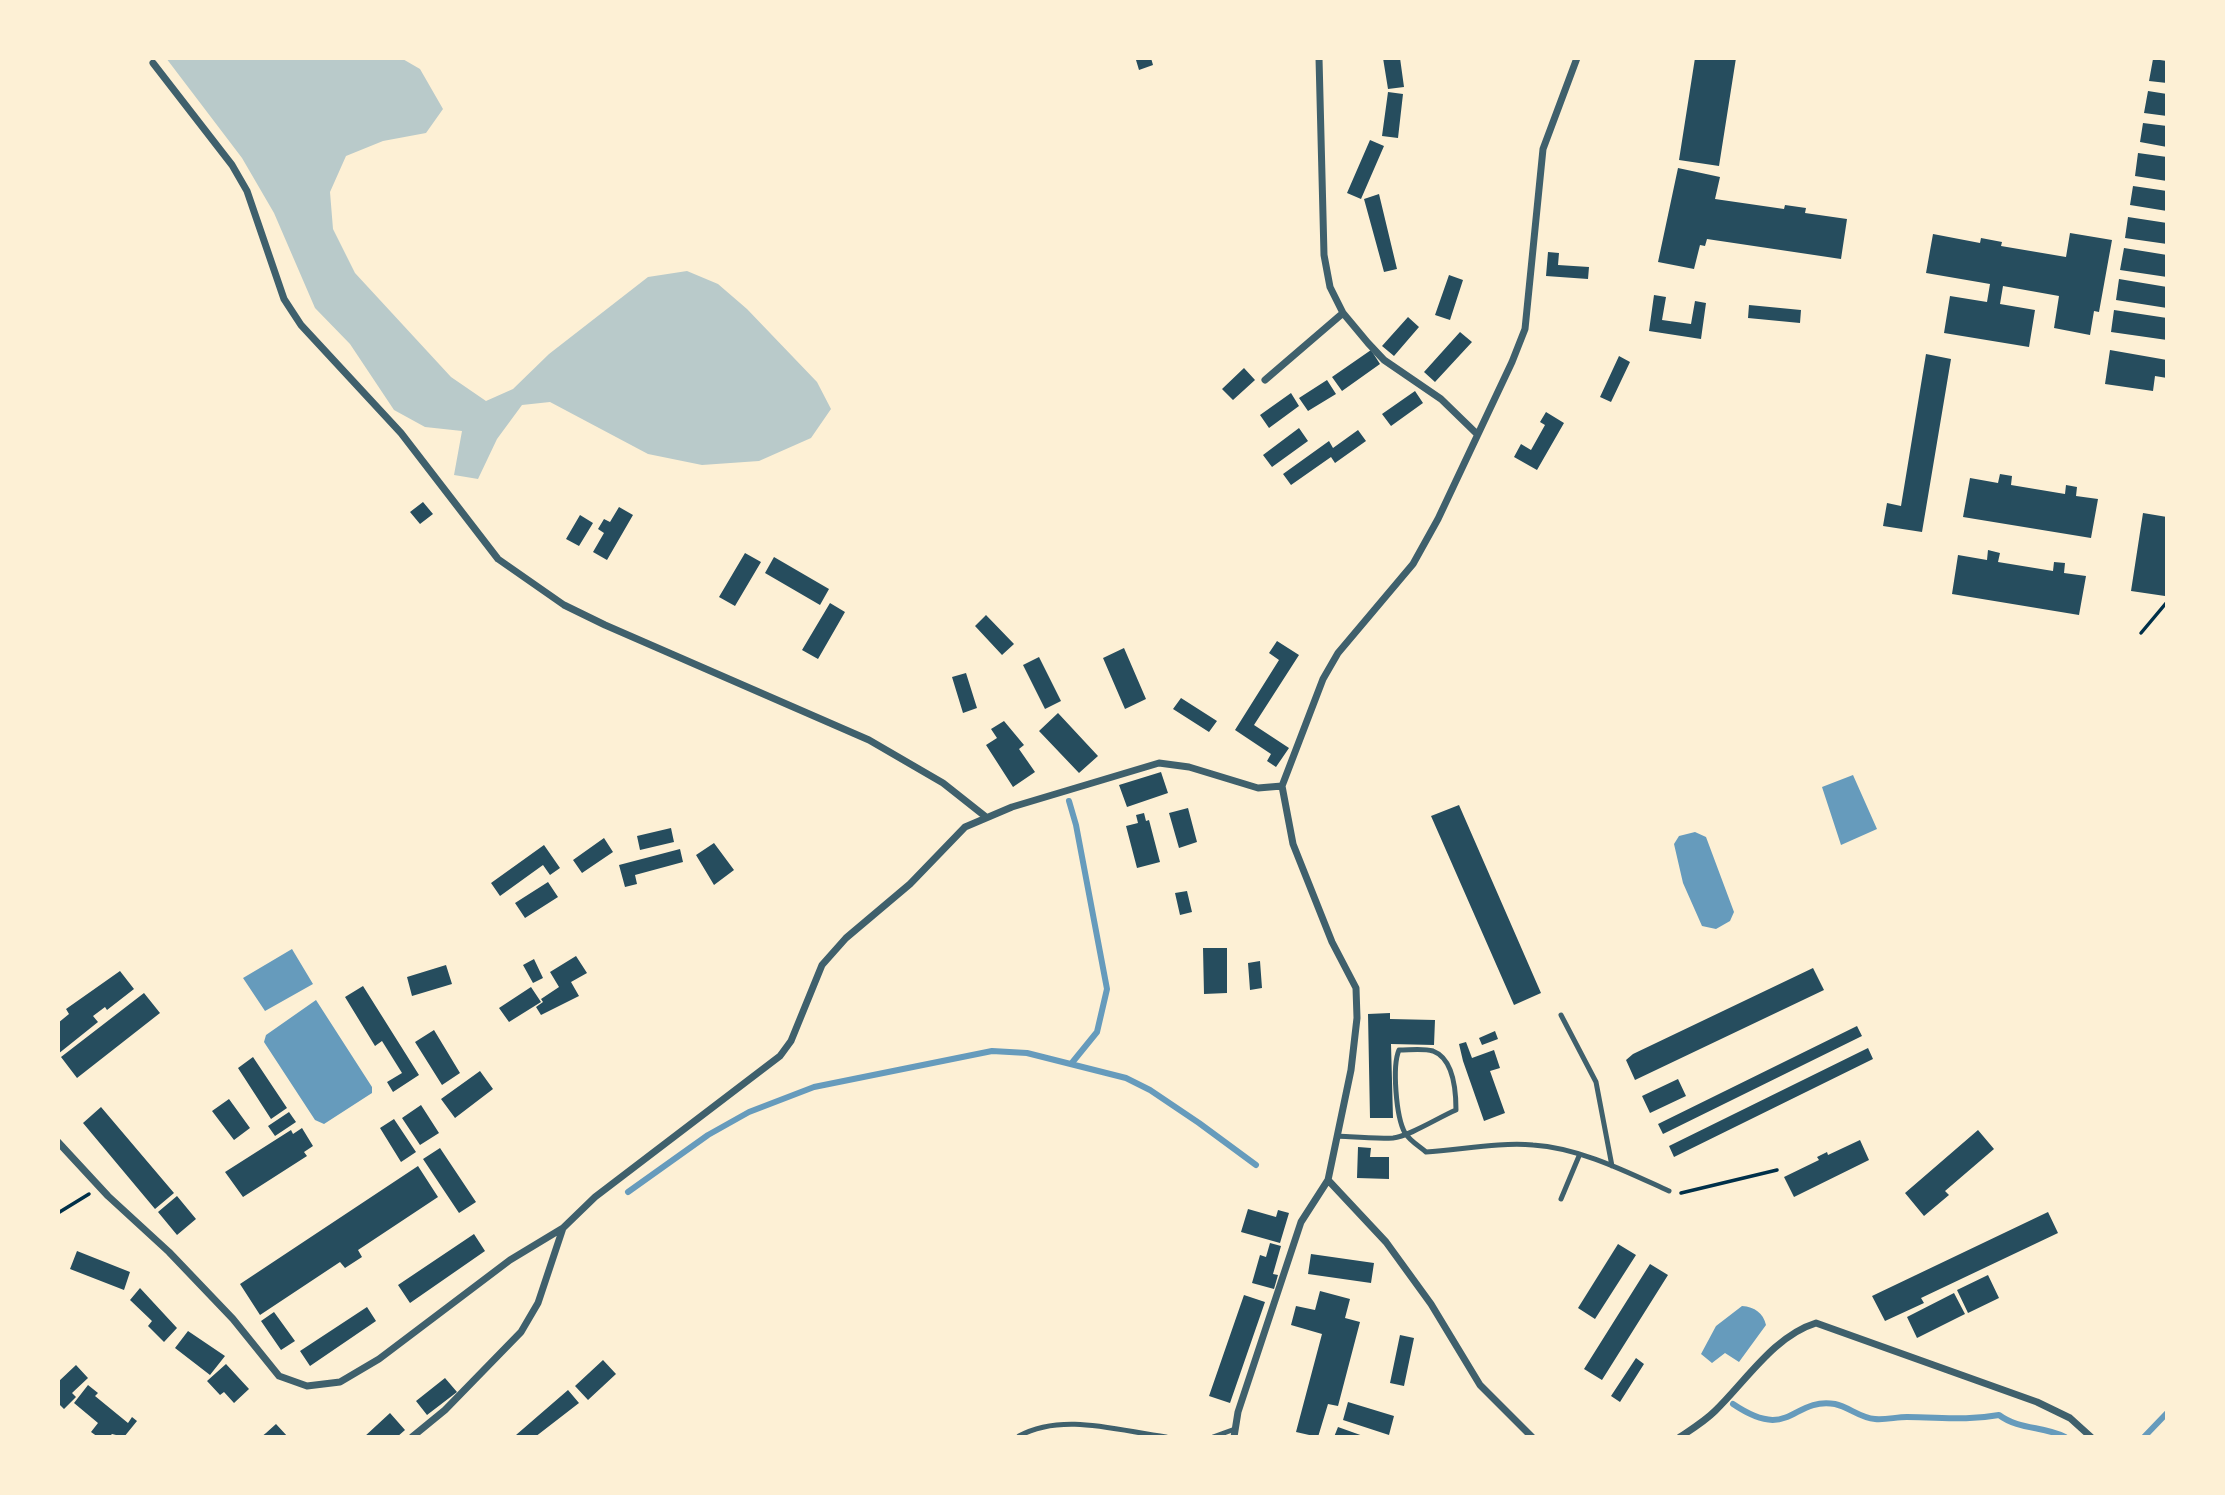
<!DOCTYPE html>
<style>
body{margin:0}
#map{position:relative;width:2225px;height:1495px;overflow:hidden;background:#fdf0d5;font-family:Overpass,sans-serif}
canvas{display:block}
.frame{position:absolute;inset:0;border:60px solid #fdf0d5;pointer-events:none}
</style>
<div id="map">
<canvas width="2225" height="1495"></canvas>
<div class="frame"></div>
</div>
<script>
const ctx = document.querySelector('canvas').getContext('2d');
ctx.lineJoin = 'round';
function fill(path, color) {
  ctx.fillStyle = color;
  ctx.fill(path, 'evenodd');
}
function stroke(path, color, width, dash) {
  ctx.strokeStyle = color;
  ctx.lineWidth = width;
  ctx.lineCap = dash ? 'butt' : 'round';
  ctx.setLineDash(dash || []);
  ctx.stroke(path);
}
const green = new Path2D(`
 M166,58h235l19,11 23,40 -17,24 -43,8 -37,15 -16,36 3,37 22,44 96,104 35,24 27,-12 36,-35 99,-77 39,-6 31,13 29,25 70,73 14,27 -20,29 -52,23 -57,4 -54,-11 -98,-52 -28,3 -25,34 -19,40 -24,-4 8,-44 -37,-4 -31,-17 -44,-66 -35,-36 -41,-95 -32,-55z`);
const water = new Path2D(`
 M1853,775l24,54 -36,16 -19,-58z
 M1695,832l11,5 28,75 -4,9 -14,8 -14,-3 -19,-43 -9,-39 5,-8z
 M292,949l21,35 -48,27 -22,-33z
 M316,1000l56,87v6l-48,31 -9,-4 -51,-78 2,-7z
 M1742,1306c13,1 21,7 24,19l-27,37 -14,-9 -13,10 -11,-9 15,-28z`);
const stream = new Path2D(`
 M1069,801l7,24 31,164 -10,43 -26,32
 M628,1192l80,-57 41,-23 65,-25 178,-36 35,2 99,25 24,12 49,33 57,42
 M1733,1404c58,39 58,-7 102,0 14,3 25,14 40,15 11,1 21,-2 32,-2 33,0 59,4 92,-2 20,15 45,11 66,22
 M2144,1437l23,-24`);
const building = new Path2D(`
 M1142,58h9l2,7 -14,5 -3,-10z
 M1383,58h17l4,29 -16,2z
 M1695,58h41l-17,108 -40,-6z
 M2153,59l14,2v22l-18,-2z
 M2148,91l19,3v22l-23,-3z
 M1388,92l15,2 -5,44 -16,-2z
 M2143,123l24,3v21l-27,-5z
 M1370,140l14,6 -23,53 -14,-6z
 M2138,153l29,4v24l-32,-5z
 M1678,168l42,9 -5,22 69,10 1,-4 21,3 -1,5 42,6 -6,40 -134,-20 -2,7 -5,-1 -6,24 -36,-7z
 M2133,186l34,5v20l-37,-6z
 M1379,194l18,75 -13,3 -20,-73z
 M2128,217l39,6v21l-42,-6z
 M2070,233l42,7 -13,72 -5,-1 -4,24 -36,-7 5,-32 -56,-10 -3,18 35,6 -6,37 -85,-14 6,-37 37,6 3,-18 -64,-11 7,-39 47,9 1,-5 21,4 -1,4 65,11z
 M2124,248l43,7v22l-47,-7z
 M1548,252l11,1 -1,12 31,2 -1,12 -42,-3z
 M1449,275l14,5 -13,40 -15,-5z
 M2119,279l48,8v21l-51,-8z
 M1654,295l12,2 -4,23 29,4 4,-23 11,2 -5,36 -52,-8z
 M1749,305l52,5 -1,13 -52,-5z
 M2114,310l53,8v22l-56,-8z
 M1408,317l11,10 -25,29 -12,-10z
 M1460,332l12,10 -37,40 -11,-10z
 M1371,350l9,14 -38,27 -10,-14z
 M2110,350l57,10v18l-12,-2 -2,15 -48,-7z
 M1926,354l25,5 -29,173 -39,-6 4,-23 14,3z
 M1619,356l11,6 -19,40 -11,-5z
 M1244,368l11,12 -22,20 -11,-11z
 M1327,380l9,14 -28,17 -9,-13z
 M1415,391l8,12 -32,23 -9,-12z
 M1291,393l8,13 -30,22 -9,-13z
 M1546,412l18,11 -27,47 -23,-13 7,-13 10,6 14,-25 -5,-3z
 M1299,428l9,13 -36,26 -9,-12z
 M1358,430l8,11 -31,22 -4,-6 -40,28 -8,-11 46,-33 4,7z
 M2000,474l12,2 -1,9 54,9 1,-9 11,2 -1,9 22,3 -7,39 -128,-21 7,-39 28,5z
 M423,502l10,12 -13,10 -10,-12z
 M619,507l14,8 -26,45 -14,-8 11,-19 -6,-4 6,-10 6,3z
 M2143,513l24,4 -2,79 -34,-5z
 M580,515l13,8 -14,23 -13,-7z
 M1988,550l12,3 -2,9 55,9 1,-9 11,1 -1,10 22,3 -7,39 -127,-21 6,-39 29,5z
 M745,553l16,9 -26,44 -16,-9z
 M774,557l55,32 -9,16 -55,-32z
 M830,603l15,9 -27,47 -16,-9z
 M986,615l28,29 -12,11 -27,-29z
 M1277,641l22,14 -45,70 35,23 -13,19 -9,-6 4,-7 -36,-24 44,-70 -10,-7z
 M1124,648l22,51 -21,10 -22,-51z
 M1039,657l22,44 -16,8 -22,-44z
 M966,673l11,35 -14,5 -11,-36z
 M1181,698l36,23 -8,11 -36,-23z
 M1058,713l40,43 -19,17 -40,-42z
 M1004,721l20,24 -5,4 16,23 -22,15 -27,-42 11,-7 -6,-9z
 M1161,772l7,21 -41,14 -8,-22z
 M1459,805l82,188 -27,12 -83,-189z
 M1188,808l9,34 -18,6 -10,-35z
 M1144,813l2,8 3,-1 11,42 -23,6 -11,-42 12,-3 -2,-8z
 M671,828l3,14 -34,8 -3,-14z
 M604,838l9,14 -31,21 -9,-13z
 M714,843l20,27 -20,15 -18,-30z
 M544,845l16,23 -10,7 -7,-10 -43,31 -9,-13z
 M680,849l3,13 -48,13 2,9 -12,3 -6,-22z
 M548,882l10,15 -33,21 -10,-15z
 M1187,891l5,21 -12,3 -5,-22z
 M1203,948h24v45l-23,1z
 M576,956l11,17 -16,9 8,14 -38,19 -5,-8 7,-5 -2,-3 18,-12 -9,-15z
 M534,959l9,19 -10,5 -10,-18z
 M1260,961l2,27 -12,2 -2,-27z
 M446,965l6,19 -40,12 -5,-19z
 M1813,968l11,22 -189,90 -9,-20 7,-6z
 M120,971l14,18 -27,21 -2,-3 -12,9 5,6 -40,32v-31l11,-9 -3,-5z
 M363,986l56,89 -26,17 -6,-10 15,-9 -20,-32 -7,5 -30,-49z
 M531,987l10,15 -32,20 -10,-14z
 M144,993l16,20 -83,65 -16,-21z
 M1390,1013v6l45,1 -1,25 -43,-1 2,74h-23l-2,-104z
 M1857,1026l5,10 -199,98 -5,-10z
 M434,1030l26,43 -18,12 -27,-43z
 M1495,1031l3,8 -16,6 -3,-7z
 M1466,1042l6,16 22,-8 6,18 -10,3 15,42 -21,8 -21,-60 -4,-17z
 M1868,1048l5,11 -199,98 -5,-11z
 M253,1057l34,51 -16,11 -33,-51z
 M480,1071l13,18 -38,29 -14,-19z
 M1678,1079l8,17 -36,17 -8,-17z
 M229,1099l21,29 -16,12 -22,-29z
 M421,1105l18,28 -19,12 -18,-27z
 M101,1107l73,86 -19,16 -72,-86z
 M289,1112l7,10 -21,14 -7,-10z
 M394,1119l22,33 -15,10 -21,-34z
 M302,1128l11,18 -9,6 3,4 -64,41 -18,-25 66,-42 2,4z
 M1978,1130l16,19 -49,42 4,4 -25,21 -19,-23z
 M1860,1140l9,20 -75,37 -10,-20 35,-17 -2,-3 10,-5 1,3z
 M1358,1147l13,1 -1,9h19v22l-32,-1z
 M440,1148l36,54 -17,11 -36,-54z
 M418,1166l20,31 -80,53 4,7 -17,11 -5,-6 -80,53 -20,-31z
 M177,1196l19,23 -19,16 -19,-23z
 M1248,1209l28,8 2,-7 11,3 -9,30 -39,-11z
 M2048,1212l10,21 -137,65 3,5 -39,18 -13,-25z
 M474,1234l11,17 -75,52 -12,-18z
 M1270,1243l11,3 -8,28 5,1 -4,14 -22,-6 8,-28 6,2z
 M1618,1244l18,11 -41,64 -17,-11z
 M77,1251l53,21 -6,18 -54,-21z
 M1311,1254l63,9 -3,20 -63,-9z
 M1650,1264l18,11 -66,105 -18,-11z
 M1988,1275l11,23 -31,15 -11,-23z
 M140,1288l37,40 -13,14 -16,-16 4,-5 -22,-21z
 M1320,1291l30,8 -5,19 15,4 -22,84 -10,-2 -10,33 -22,-5 26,-98 -31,-9 5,-19 19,4z
 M1954,1293l11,21 -48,24 -10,-21z
 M1244,1295l21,7 -35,101 -21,-7z
 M367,1307l9,14 -66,45 -10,-15z
 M274,1312l21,29 -14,9 -20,-29z
 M188,1331l37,25 -15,19 -35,-27z
 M1400,1335l14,3 -10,48 -14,-3z
 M1636,1358l8,6 -24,38 -9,-6z
 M603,1360l13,14 -28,26 -13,-14z
 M226,1364l23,25 -15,14 -10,-11 -4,3 -13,-14z
 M76,1365l12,13 -16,15 4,4 -12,12 -6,-6v-21z
 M445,1378l12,14 -30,23 -11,-14z
 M88,1385l10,8 -3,3 33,27 4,-6 5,4 -13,16 -12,-3 -3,3h-11l-7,-5 7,-9 -24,-20z
 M568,1390l11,13 -44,34h-17l-2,-2z
 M1348,1402l46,14 -5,19 -46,-15z
 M390,1413l15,17 -8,7h-33z
 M276,1424l12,13h-27l5,-4z
 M1338,1427l28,10h-32z`);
const path = new Path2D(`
 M2141,633l26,-31
 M1681,1193l96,-23
 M58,1213l31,-19`);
const service = new Path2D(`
 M1561,1015l35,67 16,84
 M1337,1136c18,1 38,3 56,2 17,-2 46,-21 63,-28 0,-18 -2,-51 -23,-59 -10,-3 -23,-1 -34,-1 -7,16 -3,67 6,83 4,7 15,14 21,19 34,-2 73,-10 107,-7 47,3 94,27 136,46
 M1561,1199l18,-43
 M1019,1436c44,-24 100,-5 147,1
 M1213,1437l22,-8`);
const minor = new Path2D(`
 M1319,58l5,197 6,32 13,26 25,30 16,17 57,39 36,35
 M153,63l79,102 15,26 37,108 17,26 100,108 97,126 66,46 41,20 264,115 74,43 43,34
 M1265,380l78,-67
 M58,1142l50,54 61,56 64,67 46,57 28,10 33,-4 39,-23 131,-99 53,-32
 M1328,1180l58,62 45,62 49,81 52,52
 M412,1437l33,-27 76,-78 17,-29 25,-75 32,-31 185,-141 11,-15 31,-76 24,-27 64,-54 55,-57 47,-20 147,-44 30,4 69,21 24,-2
 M1234,1437l4,-25 63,-190 27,-42 23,-110 6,-52 -1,-30 -24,-46 -39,-98 -11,-58 41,-107 15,-26 75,-89 25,-45 74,-157 13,-33 18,-180 34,-91
 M1680,1437c12,-8 25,-16 35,-26 31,-30 59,-75 101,-88l221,79 33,16 21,19`);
fill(green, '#b9caca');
fill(water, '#669bbc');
stroke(stream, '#669bbc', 6);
fill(building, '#264d5e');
stroke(path, '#003049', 3.5);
stroke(service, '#3f606c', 5);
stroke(minor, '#3f606c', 7);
</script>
